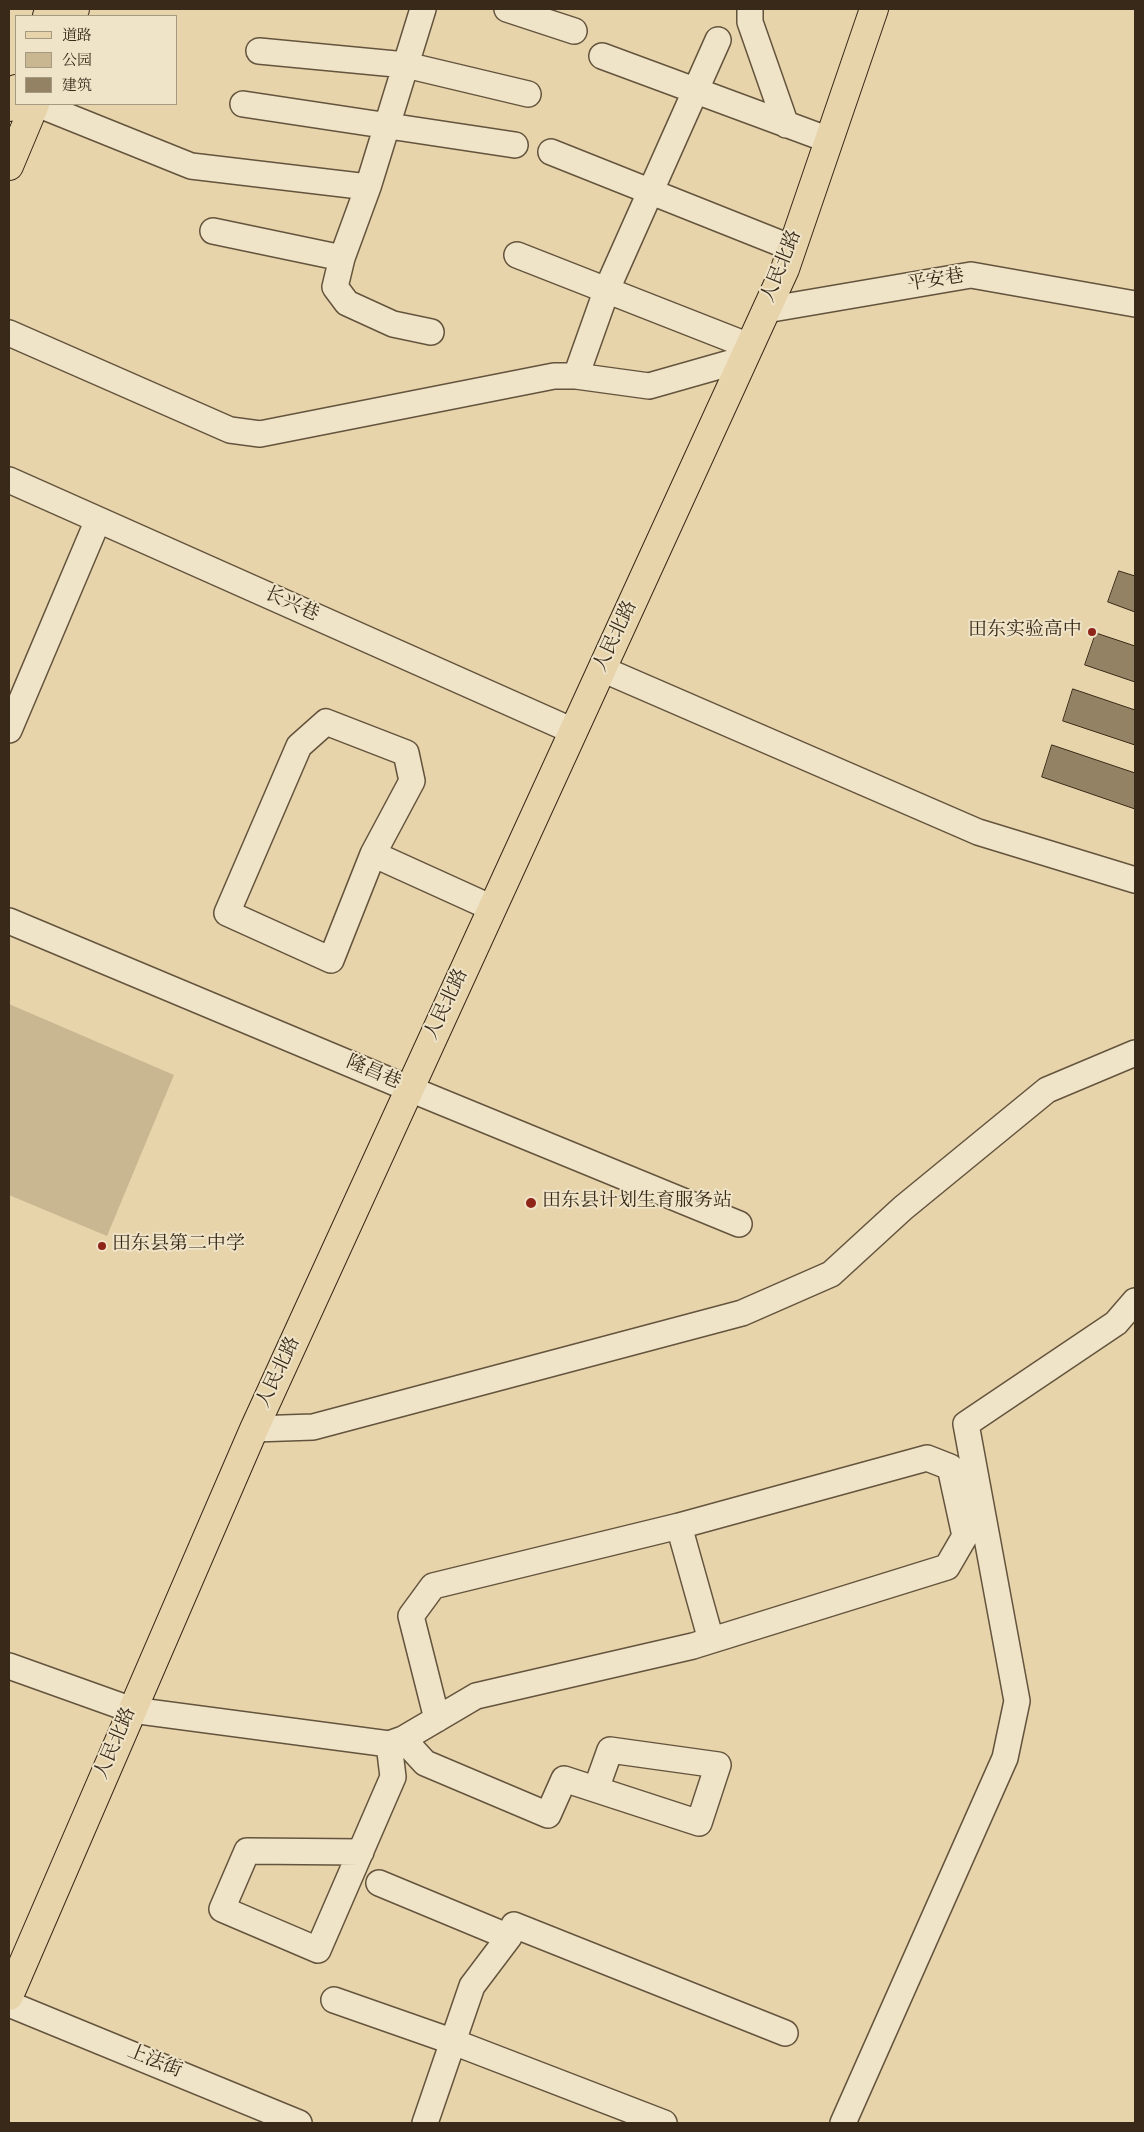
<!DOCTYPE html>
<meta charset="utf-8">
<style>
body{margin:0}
#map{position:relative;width:1144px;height:2132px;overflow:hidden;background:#e7d4ab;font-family:"Sorts Mill Goudy","Noto Serif SC",serif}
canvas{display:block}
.frame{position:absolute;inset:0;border:10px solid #382918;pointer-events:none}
.legend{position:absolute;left:15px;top:15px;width:162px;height:90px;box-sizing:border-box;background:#efe3c8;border:1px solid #a69982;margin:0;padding:6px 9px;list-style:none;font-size:15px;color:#382918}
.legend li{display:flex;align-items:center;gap:10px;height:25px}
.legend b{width:25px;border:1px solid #a69982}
</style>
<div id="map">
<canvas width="1144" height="2132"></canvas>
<div class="frame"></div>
<ul class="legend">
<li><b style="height:6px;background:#e7d4ab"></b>道路</li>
<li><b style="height:14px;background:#c9b792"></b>公园</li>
<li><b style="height:14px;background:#938264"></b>建筑</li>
</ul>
</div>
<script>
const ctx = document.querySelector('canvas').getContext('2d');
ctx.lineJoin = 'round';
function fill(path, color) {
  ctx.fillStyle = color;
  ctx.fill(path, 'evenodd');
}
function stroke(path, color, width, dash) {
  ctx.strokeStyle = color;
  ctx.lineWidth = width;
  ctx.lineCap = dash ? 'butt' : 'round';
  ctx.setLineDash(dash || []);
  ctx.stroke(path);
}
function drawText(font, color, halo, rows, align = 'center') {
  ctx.font = font + ' "Sorts Mill Goudy","Noto Serif SC",serif';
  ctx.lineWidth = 4;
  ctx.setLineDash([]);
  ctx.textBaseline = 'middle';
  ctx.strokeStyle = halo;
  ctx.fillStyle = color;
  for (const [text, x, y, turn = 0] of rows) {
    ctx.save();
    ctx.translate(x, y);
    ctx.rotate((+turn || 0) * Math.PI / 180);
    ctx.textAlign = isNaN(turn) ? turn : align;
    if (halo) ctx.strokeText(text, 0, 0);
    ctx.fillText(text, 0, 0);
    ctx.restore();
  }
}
const green = new Path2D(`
 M9,1004l165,71 -67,161 -98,-41z`);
const building = new Path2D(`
 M1119,571l16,5v36l-27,-10z
 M1096,633l39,13v36l-50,-17z
 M1073,689l62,21v35l-72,-24z
 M1052,745l83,28v36l-93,-32z`);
const minor = new Path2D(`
 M507,9l67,22
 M750,9v13l36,103
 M259,51l147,14 122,29
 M602,56l227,84
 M37,104l154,62 177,21 55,-178
 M243,104l272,41
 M551,152l241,96
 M368,187l-26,71 -7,29 12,16 46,21 38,8
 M213,231l129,27
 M517,255l232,91
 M766,310l205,-35 164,29
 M9,333l221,97 30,4 294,-58h22l73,10 95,-27
 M576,376l31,-87 111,-249
 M9,480l564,251
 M602,669l376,163 157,48
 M9,730l89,-210
 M373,854l39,-73 -6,-28 -80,-31 -27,24 -72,167 104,47 42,-106 119,54
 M9,921l401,168 329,135
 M254,1429l59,-2 429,-114 89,-39 72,-66 144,-118 88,-37
 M679,1526l32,114
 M9,1666l123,44 257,34 14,-5 73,-43 217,-50 254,-79 18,-31 -15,-69 -23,-9 -248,68 -246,60 -22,30 26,103
 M403,1739l22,24 123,52 16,-36 135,44 19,-58 -108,-15 -14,39
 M361,1852l-114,-1 -25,58 96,41 75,-173 -4,-33
 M379,1883l130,54
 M334,2000l117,41 213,82
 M9,2004l290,119
 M425,2123l47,-137 37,-49 5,-12 271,108
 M843,2123l162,-365 12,-57 -51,-277 150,-101 19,-22`);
const major = new Path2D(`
 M47,16l3,-7
 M71,16l4,-7
 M9,107l7,-18
 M9,166l26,-62
 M9,1996l245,-567 531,-1160 89,-260`);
const markers = [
 [1092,632,5,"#8f2418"],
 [531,1203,6,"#8f2418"],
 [102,1246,5,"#8f2418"]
];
const streetNames = [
 ["人民北路",783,267,-68],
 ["平安巷",936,282,-9],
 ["长兴巷",291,606,24],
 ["人民北路",617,637,-65],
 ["人民北路",448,1005,-65],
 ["隆昌巷",373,1074,23],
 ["人民北路",280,1373,-65],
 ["人民北路",117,1744,-67],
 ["上法街",154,2063,22]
];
const poiNames = [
 ["田东实验高中",1082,632,"right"],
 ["田东县计划生育服务站",542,1203],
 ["田东县第二中学",112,1246]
];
fill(green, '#c9b792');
fill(building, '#938264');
stroke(building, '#382918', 1);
stroke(minor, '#64543d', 28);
stroke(major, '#382918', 30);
stroke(minor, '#efe3c8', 25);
stroke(major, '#e7d4ab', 28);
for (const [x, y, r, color] of markers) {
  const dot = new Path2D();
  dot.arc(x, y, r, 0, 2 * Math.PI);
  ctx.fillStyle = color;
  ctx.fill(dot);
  stroke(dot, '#efe3c8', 2);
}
drawText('19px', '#382918', '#efe3c8', streetNames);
drawText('19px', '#382918', '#efe3c8', poiNames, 'left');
</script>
